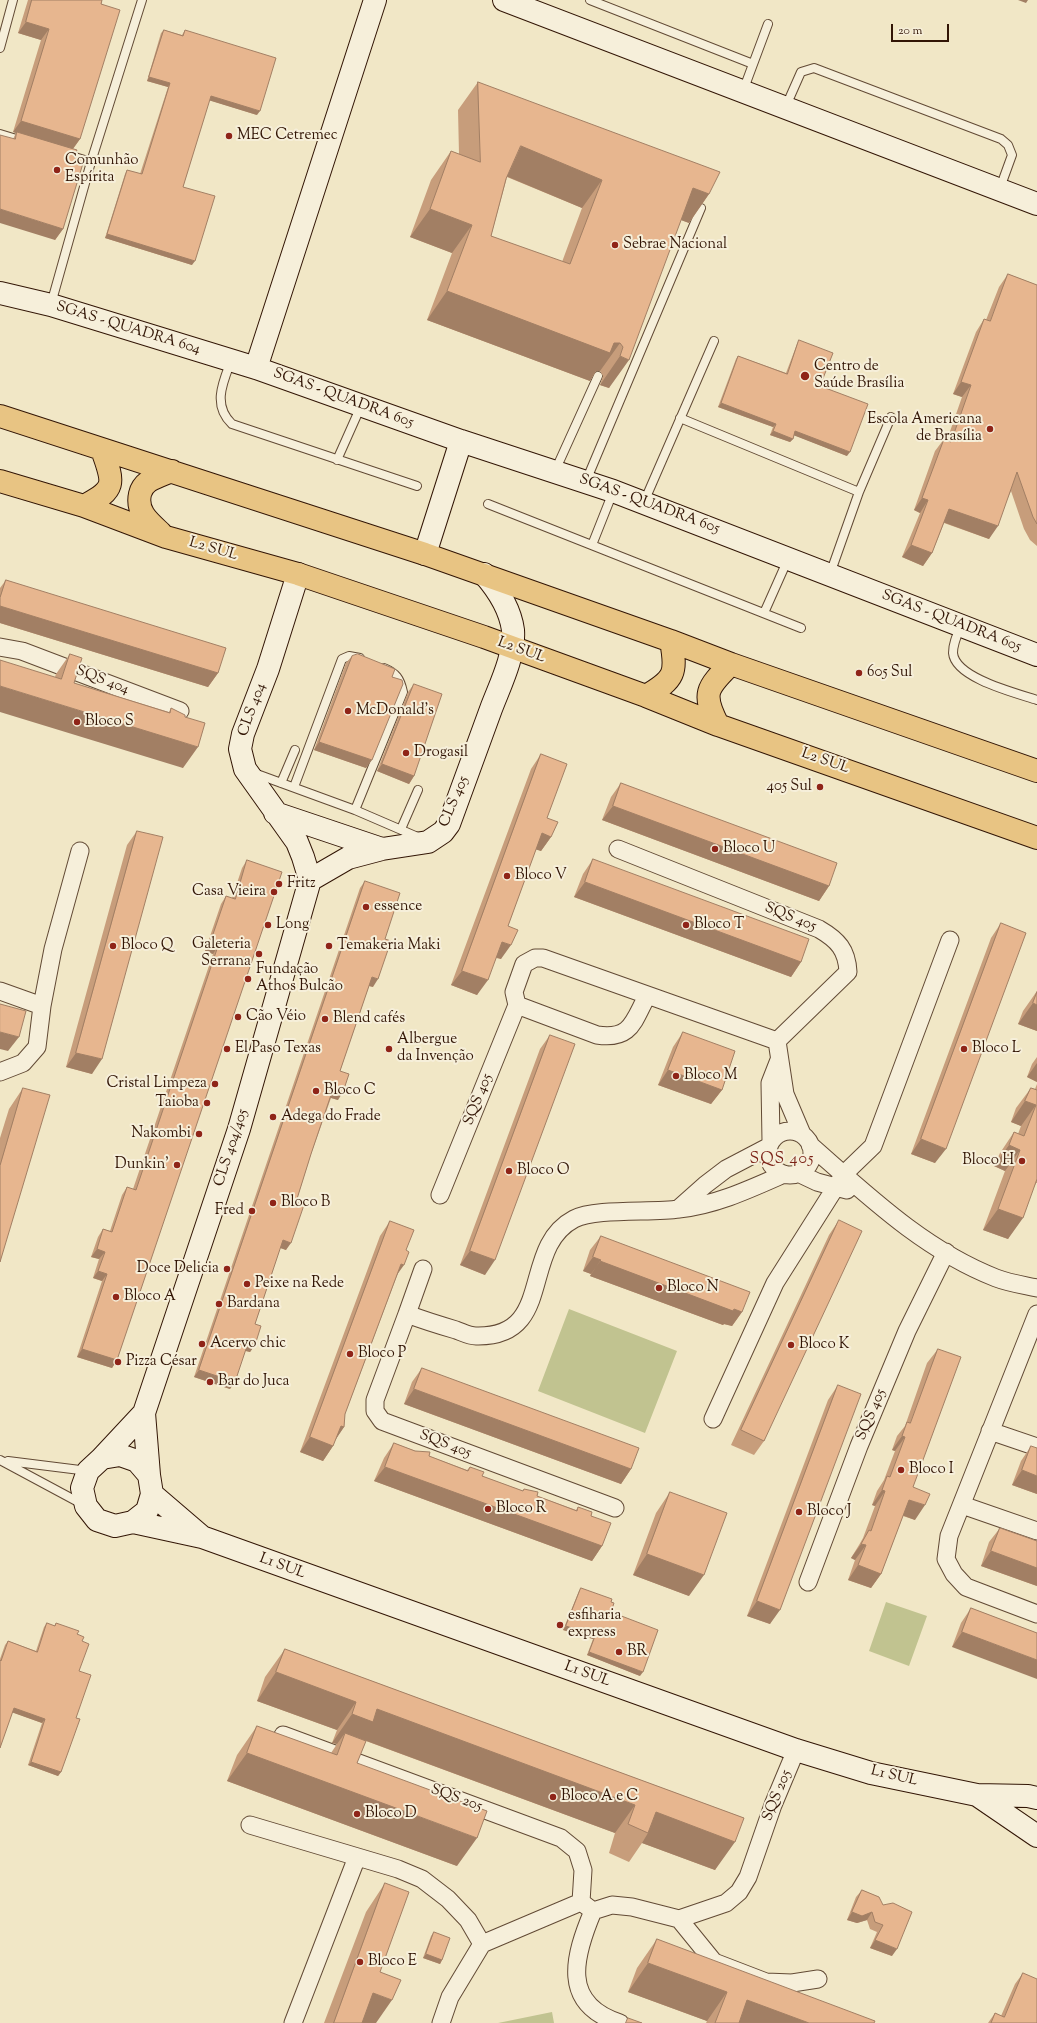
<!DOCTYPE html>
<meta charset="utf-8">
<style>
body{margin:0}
#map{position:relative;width:1037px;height:2023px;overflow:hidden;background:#f1e7c6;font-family:"Sorts Mill Goudy",serif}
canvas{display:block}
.scale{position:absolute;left:891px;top:24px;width:58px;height:18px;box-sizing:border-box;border:2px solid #321505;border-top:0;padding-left:5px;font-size:12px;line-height:14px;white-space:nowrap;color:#321505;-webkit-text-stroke:3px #f6efda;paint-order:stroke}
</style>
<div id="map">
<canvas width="1037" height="2023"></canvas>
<div class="scale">20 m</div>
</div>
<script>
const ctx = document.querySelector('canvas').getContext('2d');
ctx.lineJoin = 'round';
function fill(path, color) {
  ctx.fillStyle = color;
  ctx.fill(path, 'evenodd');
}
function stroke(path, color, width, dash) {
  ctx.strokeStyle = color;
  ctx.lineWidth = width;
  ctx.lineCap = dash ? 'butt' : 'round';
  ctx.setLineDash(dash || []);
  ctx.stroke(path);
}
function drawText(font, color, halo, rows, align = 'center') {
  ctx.font = font + ' "Sorts Mill Goudy",serif';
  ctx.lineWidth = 4;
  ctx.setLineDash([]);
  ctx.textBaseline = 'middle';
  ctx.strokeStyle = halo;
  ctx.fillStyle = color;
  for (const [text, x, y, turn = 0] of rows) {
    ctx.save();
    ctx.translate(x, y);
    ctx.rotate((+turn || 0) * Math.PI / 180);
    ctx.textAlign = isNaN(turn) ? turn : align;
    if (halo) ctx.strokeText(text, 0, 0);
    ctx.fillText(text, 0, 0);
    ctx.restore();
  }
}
const green = new Path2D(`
 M569,1309l108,42 -32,82 -107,-42z
 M886,1602l41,14 -18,50 -40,-15z
 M552,2012l2,11h-56z`);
const lane = new Path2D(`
 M590,0l163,64
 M0,48l13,-48
 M743,91l25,-67
 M786,106l15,-34 13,-4 187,71 7,6 4,10 -12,33
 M0,134l23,7
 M65,154l26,8
 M51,304l40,-142 51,-162
 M231,361c-8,21 -19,44 1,63l185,62
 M680,418l179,74
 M337,460l24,-54
 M555,471l43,-95
 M586,481l115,-273
 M644,502l70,-161
 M488,504l313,124
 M592,545l21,-53
 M830,574l29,-82 32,-75
 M764,613l24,-54
 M961,626c-4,9 -8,17 -8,27 2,25 63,40 84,47
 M254,773l101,37 65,28
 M281,783l14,-33
 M294,787l48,-128 7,-3 11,2
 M355,810l48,-118c-3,-14 -7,-19 -19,-24
 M401,829l17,-39
 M0,1460l82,44
 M8,1461l80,10`);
const street = new Path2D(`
 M0,647l22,4 158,60
 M618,849l201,80c19,11 28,21 29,43l-71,69
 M0,991l42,15 11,-57 27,-98
 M517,1005l80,30c34,5 36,-13 50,-39
 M0,1072l23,-9 14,-16 5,-41
 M768 1153a22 22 0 1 1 44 0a22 22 0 1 1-44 0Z
 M771,1141l-1,-58 9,-23
 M810,1145c57,50 114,105 186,133 13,5 27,7 41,10
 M798,1173l19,9 30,8
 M440,1195l77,-190 -3,-13 10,-28 11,-6h8l234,83 8,53 17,40
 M678,1209l27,-24 21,-16 42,-22
 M423,1269l-16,45c16,6 32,11 49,16 6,2 13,6 20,6 80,2 43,-88 98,-117 21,-11 78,-6 105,-10 37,-4 71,-20 105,-35
 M407,1314l-32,86v11l7,10 233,87
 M1037,1314l-88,222 -3,23 8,15 12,13 71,27
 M713,1419l62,-136 69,-109 29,-28 77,-206
 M990,1431l47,16
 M962,1505l75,26
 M808,1582l51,-136 48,-115 39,-79
 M283,1735l278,103 16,13 6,19 -2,32
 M250,1825l148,44 24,10 26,20 20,21 14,24
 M593,1911c-19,45 -33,93 27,112
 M679,1919l35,43 52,20 26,1 26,-4
 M293,2023l64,-166
 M441,2023l9,-26 32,-53 99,-42 12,9 19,-6 20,2 47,12 47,-16 13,-11 9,-15 25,-72 23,-55`);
const secondary = new Path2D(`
 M504,0l533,204
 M0,293l51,12 205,63 205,73 152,50 424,164
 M256,368l119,-368
 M425,554l36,-113
 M298,574l-30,95 -25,65 -3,15 5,20 52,73 6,15 7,23
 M275,813l107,36
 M310,880l38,-22 34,-9 46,-7 15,-10 6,-8c14,-38 28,-77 42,-115 9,-24 24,-53 22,-79 -3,-22 -15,-40 -29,-56
 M102,1458l42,-45
 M149,1475l-5,-62 95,-284 71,-249
 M152,1494l49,42
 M133,1522l14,-11 5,-17 -3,-19 -12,-14 -17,-6 -18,3 -14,13 -6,17 4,18 11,14 18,6 18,-4 69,15 594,213 75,23 106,22 51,1 9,2
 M977,1795l60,41`);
const primary = new Path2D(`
 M0,416l425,138 246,87 60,23 306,107
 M0,481l84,25 82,31 132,37 186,63 162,59 72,29 319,113
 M84,506c33,-17 30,-23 18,-56
 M161,533c-12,-11 -25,-21 -21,-39 1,-5 5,-10 9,-13 7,-4 15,-7 23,-10
 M646,696c29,-17 31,-23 25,-55
 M718,725c-16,-31 -12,-37 13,-61`);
const wall = new Path2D(`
 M28,0h74l-22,139 -7,10 1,8 -11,72 -8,11 -42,-101 3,-6 -3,-1 28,-92 -23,-7z
 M164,30l18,5 3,-5 72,85 -48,-15 -26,87 9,78 -87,-27 20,-64 2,-4 13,4 28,-87 -21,-6 14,-48z
 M478,82l231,112 -20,29 -8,-3 -72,168 -9,-3 3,-9 -3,-5h-4l-6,10 -163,-61 25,-67 -42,-16 21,-57 20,-29 8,3 -1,-44zM507,177l75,31 -20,54 -71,-26z
 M1008,274l29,11v261l-7,-6 -6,-11 -13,-38 -22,48 -45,-16 -12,30 -9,13 -21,-9 18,-44 -6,-3 21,-59 9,-12 3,1 15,-43 -9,-3 23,-62 8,-13 2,1 13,-33z
 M799,340l21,46 27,70 -53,-21 -1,4 -3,3 -20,-7 3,-8 -55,-20 18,-48 2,-3 48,17 11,-29z
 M6,580l212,93 -10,14 -208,-64v-35z
 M70,654l4,29 95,29 2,-4 14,9 -2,51 -128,-91 1,-3z
 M352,656l40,21 -26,91 -52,-18 32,-87z
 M414,684v92l-5,8 -32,-13 31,-79z
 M541,754l6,64 4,19 -10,14 -5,-2 -28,77 -7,33 -5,-1 -19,37 -26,-10 80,-216z
 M621,783l208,103 -10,15 -217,-81 9,-23z
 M137,831l-45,243 -26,-7 61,-222z
 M593,859l208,103 -10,15 -217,-80 9,-23z
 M247,860l-130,500 -5,8 -35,-11 25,-76 -9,-3 6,-19 -8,-2 7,-20 5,-8 7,2 12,-36 5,-8 6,2 80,-235 -8,-3 16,-47 5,-8 6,2 10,-30z
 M365,881l8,106 -4,-1 -29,85 -2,29 -7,-2 -20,56 -15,48 -10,48 -6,-2 -25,76v21l-5,7 -5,-1 -15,38 -36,-12 166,-489z
 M1001,923l-66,240 -24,-9 80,-216z
 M1037,991v40l-19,-7 5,-13z
 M683,1032l39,58 -11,14 -53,-19 15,-38z
 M550,1035l-65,240 -25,-10 80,-216z
 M1037,1057v25l-10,-5 5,-13z
 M1037,1084v99h-1l-28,56 -25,-9 22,-59 -11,-5 6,-13 14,-21 4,2 3,-8 -10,-4 5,-14 15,-20 4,1z
 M23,1088l-23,174v-124l9,-29z
 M839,1220l-75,221 -10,14 -23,-10 98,-210z
 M390,1221l8,52 -53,141 -1,13 -9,13 -2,6 -10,15 -23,-9 80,-216z
 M601,1236l141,76 -10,14 -8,-2 -1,1 -133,-49 1,-2 -8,-3 7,-21z
 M938,1349l-25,138 2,33 -12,-4 -22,58 -10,14 -23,-8 7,-20 -4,-2 8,-13 4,-7 12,-32 -3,-1 5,-14 7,-11 11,-29 -3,-1 5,-14 8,-10 22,-63z
 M422,1368l209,101 -10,15 -217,-80 8,-22z
 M838,1385l-68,239 -23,-8 81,-216z
 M394,1443l73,27 3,-3 12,9 41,15 1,-2 13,7 39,14 2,-3 13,9 11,30 -10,15 -218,-80 10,-23z
 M1031,1446l6,48 -25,-9 9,-24z
 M670,1492l19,104 -56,-21 23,-62z
 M1000,1528l37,13v45l-56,-20 8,-24z
 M581,1588l30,14v10l29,64 -53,-21 6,-16 -30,-9 16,-39z
 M971,1608l66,25 -85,14 9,-24z
 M47,1623l7,3 2,-3 21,11 5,7 -3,30 -3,47 -15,54 -3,4 -30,-11 14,-42 -30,-11 -12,36v-89l5,-14 3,-4 28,10 8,-24z
 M285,1649l459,169 -29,52 -73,-27 -13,19 -20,-9 6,-20 -249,-92 -9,22 100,103 -230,-85 10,-26 20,-29 74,27 6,-9 -5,-1 5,-13 -80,-29 8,-24z
 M385,1883l-9,140h-52l42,-111z
 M862,1890l17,7 13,59 -22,-8 7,-16 -7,-3 -3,-9 -10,3 -10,-3 9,-23z
 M434,1932l8,28 -2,4 -17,-6 8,-22z
 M657,1939l217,84h-168l1,-2 -79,-29 9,-24z
 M1023,1973l14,50h-49l7,-10 6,3 14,-32z`);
const shadedWall = new Path2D(`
 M1018,0h10l-2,3z
 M26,22l23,7 -8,11 -23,-7z
 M149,77l21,6 -2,4 -21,-6z
 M211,96l49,15 -3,4 -49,-15z
 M21,121l59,18 -8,11 -55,-18 -1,1 -3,-1z
 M521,146l81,34 -20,28 -81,-34z
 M693,188l16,6 -20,29 -16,-6z
 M0,209l63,20 -8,11 -55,-17z
 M430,209l42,16 -20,28 -42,-16z
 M107,234l88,27 -3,4 -87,-27z
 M447,291l173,52 -20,28h-4l-6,10 -163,-61z
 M620,356l9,4 -20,28 -9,-3z
 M961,382l10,3 -9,12 -9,-3z
 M721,403l55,21 -3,3 -55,-20z
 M773,431l20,8 -3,3 -20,-7z
 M795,431l55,21 -3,4 -54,-21z
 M922,498l6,2 -8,13 -6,-3z
 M949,509l49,17 -9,13 -49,-18z
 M911,545l21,8 -9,13 -21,-9z
 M0,606l218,67 -10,14 -208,-64z
 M0,686l198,61 -15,21 -183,-56z
 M319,742l53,18 -6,8 -52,-18z
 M382,764l32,12 -5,8 -32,-13z
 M613,806l216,80 -10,15 -217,-81z
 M542,833l9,4 -10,14 -10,-3z
 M585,882l216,80 -10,15 -217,-80z
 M502,942l9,3 -10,14 -9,-3z
 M210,943l8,3 -5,8 -8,-3z
 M462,971l26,9 -11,15 -26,-10z
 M372,977l6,2 -5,8 -7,-2z
 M1033,1003l4,2v26l-19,-7z
 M0,1032l19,5 -11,14 -8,-2z
 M76,1053l26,6 -10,15 -26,-7z
 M1037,1063v19l-10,-5z
 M668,1070l54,20 -11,14 -53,-19z
 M333,1089l10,3 -5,8 -10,-3z
 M1025,1101l11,4 -15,21 -10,-4z
 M921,1139l25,10 -11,14 -24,-9z
 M1009,1145l11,5 -15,21 -11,-5z
 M998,1209l25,9 -15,21 -25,-9z
 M283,1240l8,3 -5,7 -8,-3z
 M97,1249l8,3 -6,7 -8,-2z
 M470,1251l25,9 -10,15 -25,-10z
 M593,1257l8,3 -10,14 -8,-3z
 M600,1261l134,48 8,3 -10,14 -8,-2 -1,1 -133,-49z
 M401,1264l3,1 -10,14z
 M98,1271l9,3 -5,7 -9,-3z
 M248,1343l7,2 -5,7 -7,-2z
 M82,1349l35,11 -5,8 -35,-11z
 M199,1370l36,12 -5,7 -36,-12z
 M414,1389l217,80 -10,15 -217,-80z
 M341,1426l3,1 -10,15z
 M902,1436l3,1 -10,14 -3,-1z
 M310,1437l23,9 -10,15 -23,-9z
 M385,1467l217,79 -10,15 -218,-80z
 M1022,1470l15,6v18l-25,-9z
 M882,1490l3,1 -10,15 -3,-1z
 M909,1500l16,5 -10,15 -16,-6z
 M861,1544l5,1 -11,15 -4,-2z
 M991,1551l46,17v18l-56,-20z
 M647,1554l57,21 -15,21 -56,-21z
 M858,1565l23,9 -10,14 -23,-8z
 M757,1601l23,9 -10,14 -23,-8z
 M566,1626l29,10 -2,3 -30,-9z
 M962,1632l75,28v19l-85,-32z
 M589,1652l54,20 -3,4 -53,-21z
 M276,1672l80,30 -19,28 -80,-29z
 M14,1708l31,11 -3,4 -31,-11z
 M377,1709l258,96 -20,28 -270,-100 -8,11 -5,-1 20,-29z
 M247,1753l230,85 -20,28 -230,-85z
 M31,1762l30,10 -3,4 -30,-11z
 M656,1812l79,30 -20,28 -73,-27 6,-10z
 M852,1912h20l-5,8 -10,3 -10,-3z
 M875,1940l22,9 -5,7 -22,-8z
 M426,1954l16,6 -2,4 -17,-6z
 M648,1963l79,29 -20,29 -79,-29z
 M373,1993l19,7 -16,23h-18z
 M747,2000l62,23h-78z`);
const building = new Path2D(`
 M32,0h70l-1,4 19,6 -40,129 -59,-18 28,-92 -23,-7z
 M164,30l19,6 2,-6 91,28 -16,53 -49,-15 -28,91 32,9 -20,65 -88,-27 20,-64 15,4 28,-91 -21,-6z
 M478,82l242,90 -11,22 -16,-6 -64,172 -9,-4 3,-9 -3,-4h-6l-4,10 -163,-62 25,-66 -42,-16 21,-58 29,11zM521,146l81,34 -32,84 -79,-28 15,-57z
 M17,132l60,18 -3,7 10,3 -21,69 -63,-20v-74l15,4z
 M1008,274l29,11v239l-4,-7 -16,-45 -19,54 -49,-17 -17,44 -21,-8 17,-45 -6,-2 22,-59 7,3 20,-57 -10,-3 23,-63 6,2z
 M799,340l34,13 -13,33 48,18 -18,48 -55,-21 -2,8 -20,-8 3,-7 -55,-21 17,-47 49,18z
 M6,580l220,68 -8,25 -218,-67v-8z
 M70,654l12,4 -8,25 96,30 1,-5 14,7v2l20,6 -7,24 -198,-61v-26l61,19z
 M358,654l37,15 -3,8 10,3 1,4 -31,76 -53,-18 33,-86z
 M414,684l28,10 -28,82 -32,-12z
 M541,754l26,10 -20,54 11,4 -7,15 -9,-4 -34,93 10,4 -7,15 -9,-3 -14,38 -26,-9z
 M621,783l216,80 -8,23 -216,-80z
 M137,831l26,6 -61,222 -26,-6z
 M593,859l216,80 -8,23 -216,-80z
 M247,860l35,12 -165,488 -35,-11 25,-75 -9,-3 7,-19 -8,-3 6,-20 9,3 15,-45 9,3 82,-244 -8,-3 16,-47 9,3z
 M365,881l35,12 -15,46 6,2 -13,38 -6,-2 -32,94 9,3 -6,18 -10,-3 -22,65 -15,48 8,3 -13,38 -8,-3 -28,84 6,2 -6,19 -7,-2 -13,39 -36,-12z
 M1001,923l25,10 -80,216 -25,-10z
 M1037,992v13l-4,-2z
 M0,1004l26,7 -7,26 -19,-5z
 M683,1032l52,19 -13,39 -54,-20z
 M550,1035l25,9 -80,216 -25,-9z
 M23,1088l27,7 -50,167v-96z
 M1031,1088l6,2v89l-14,39 -25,-9 22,-59 -11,-5 5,-13 10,4 12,-31 -11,-4z
 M839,1220l23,11 -98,210 -23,-11z
 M390,1221l24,9 -8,20 3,2 -5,13 -3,-1 -56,150 -1,13 -3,-1 -8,20 -23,-9z
 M601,1236l149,56 -8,20 -8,-3 -1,2 -133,-50 1,-1 -8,-3z
 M938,1349l23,8 -48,130 17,7 -5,11 -16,-5 -28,74 -23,-9 8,-20 -5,-1 8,-14 2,1 14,-40 -3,-1 5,-14 3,1 15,-40 -3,-1 5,-14 3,1z
 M422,1368l217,80 -8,21 -217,-80z
 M838,1385l23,9 -81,216 -23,-9z
 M394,1443l21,8 15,1 -1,4 39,15 2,-4 14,5 -2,4 41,15 1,-2 14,3 -1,4 40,15 1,-4 14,5 -1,4 20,7 -9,23 -217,-79z
 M1031,1446l6,2v28l-15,-6z
 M670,1492l57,21 -23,62 -57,-21z
 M1000,1528l37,13v27l-46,-17z
 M581,1588l31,11 -1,3 3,1 -3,9 47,18 -15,42 -54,-20 6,-16 -29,-10z
 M971,1608l66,25v27l-75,-28z
 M47,1623l8,3 1,-3 23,8 -2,3 7,3 -2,4 7,3 -10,27 12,4 -15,43 4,1 -19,53 -30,-10 14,-43 -31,-11 -14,40v-88l1,1 7,-20 29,11z
 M285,1649l459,169 -9,24 -79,-30 -8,21 -20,-9 7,-19 -258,-96 -4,13 -21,-8 4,-12 -80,-30z
 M257,1726l80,29 8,-22 21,8 -9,22 130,48 -10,27 -230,-85z
 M385,1883l24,9 -29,80 21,8 -9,20 -19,-7 -11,30h-28z
 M862,1890l17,7 4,8 10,-2 19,9 -15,37 -22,-9 8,-15 -8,-3 -3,-10 -10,4 -10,-4z
 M434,1932l16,6 -8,22 -16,-6z
 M657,1939l218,82 -1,2h-65l-62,-23 -8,23h-24l12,-31 -79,-29z
 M1023,1973l14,6v44h-46l4,-10 9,4z
 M628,2018l14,5h-16z`);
const markers = [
 [229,136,4,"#8f2418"],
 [57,170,4,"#8f2418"],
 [615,245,4,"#8f2418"],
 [805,376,5,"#8f2418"],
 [990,429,4,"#8f2418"],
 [859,673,4,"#8f2418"],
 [348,711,4,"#8f2418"],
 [77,722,4,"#8f2418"],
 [406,753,4,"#8f2418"],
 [820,787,4,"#8f2418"],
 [715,849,4,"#8f2418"],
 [507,876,4,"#8f2418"],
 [279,884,4,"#8f2418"],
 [274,892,4,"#8f2418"],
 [366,907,4,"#8f2418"],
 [268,925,4,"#8f2418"],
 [686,925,4,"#8f2418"],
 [113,946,4,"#8f2418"],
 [329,946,4,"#8f2418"],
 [259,954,4,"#8f2418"],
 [248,979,4,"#8f2418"],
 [238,1017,4,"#8f2418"],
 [325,1019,4,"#8f2418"],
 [227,1049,4,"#8f2418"],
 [389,1049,4,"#8f2418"],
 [964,1049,4,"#8f2418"],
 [676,1076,4,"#8f2418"],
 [215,1084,4,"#8f2418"],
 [316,1091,4,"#8f2418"],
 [207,1103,4,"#8f2418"],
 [273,1117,4,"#8f2418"],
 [199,1134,4,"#8f2418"],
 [1022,1161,4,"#8f2418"],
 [177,1165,4,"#8f2418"],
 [509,1171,4,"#8f2418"],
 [273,1203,4,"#8f2418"],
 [252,1211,4,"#8f2418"],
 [227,1269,4,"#8f2418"],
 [247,1284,4,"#8f2418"],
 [659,1288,4,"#8f2418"],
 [116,1297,4,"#8f2418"],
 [219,1304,4,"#8f2418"],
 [202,1344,4,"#8f2418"],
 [791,1345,4,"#8f2418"],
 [350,1354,4,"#8f2418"],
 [118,1362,4,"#8f2418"],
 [210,1382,4,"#8f2418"],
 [901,1470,4,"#8f2418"],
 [488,1509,4,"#8f2418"],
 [799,1512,4,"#8f2418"],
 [560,1625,4,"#8f2418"],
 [619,1652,4,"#8f2418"],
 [553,1797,4,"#8f2418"],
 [357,1814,4,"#8f2418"],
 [360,1962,4,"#8f2418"]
];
const poiNames = [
 ["MEC Cetremec",237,136],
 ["Comunhão",65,161],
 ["Espírita",65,178],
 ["Sebrae Nacional",623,245],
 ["Centro de",814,367],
 ["Saúde Brasília",814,384],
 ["Escola Americana",982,420,"right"],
 ["de Brasília",982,437,"right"],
 ["605 Sul",867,673],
 ["McDonald's",356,711],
 ["Bloco S",85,722],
 ["Drogasil",414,753],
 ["405 Sul",812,787,"right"],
 ["Bloco U",723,849],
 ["Bloco V",515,876],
 ["Fritz",287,884],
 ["Casa Vieira",266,892,"right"],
 ["essence",374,907],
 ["Long",276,925],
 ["Bloco T",694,925],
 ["Galeteria",251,945,"right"],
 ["Serrana",251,962,"right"],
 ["Bloco Q",121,946],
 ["Temakeria Maki",337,946],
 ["Fundação",256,970],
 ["Athos Bulcão",256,987],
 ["Cão Véio",246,1017],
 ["Blend cafés",333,1019],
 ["Albergue",397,1040],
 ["da Invenção",397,1057],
 ["El Paso Texas",235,1049],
 ["Bloco L",972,1049],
 ["Bloco M",684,1076],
 ["Cristal Limpeza",207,1084,"right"],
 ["Bloco C",324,1091],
 ["Taioba",199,1103,"right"],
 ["Adega do Frade",281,1117],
 ["Nakombi",191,1134,"right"],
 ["Bloco H",1014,1161,"right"],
 ["Dunkin'",169,1165,"right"],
 ["Bloco O",517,1171],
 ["Bloco B",281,1203],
 ["Fred",244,1211,"right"],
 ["Doce Delicia",219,1269,"right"],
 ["Peixe na Rede",255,1284],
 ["Bloco N",667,1288],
 ["Bloco A",124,1297],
 ["Bardana",227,1304],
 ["Acervo chic",210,1344],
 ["Bloco K",799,1345],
 ["Bloco P",358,1354],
 ["Pizza César",126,1362],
 ["Bar do Juca",218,1382],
 ["Bloco I",909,1470],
 ["Bloco R",496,1509],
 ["Bloco J",807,1512],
 ["esfiharia",568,1616],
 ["express",568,1633],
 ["BR",627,1652],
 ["Bloco A e C",561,1797],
 ["Bloco D",365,1814],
 ["Bloco E",368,1962]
];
const streetNames = [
 ["SGAS - QUADRA 604",128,329,17],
 ["SGAS - QUADRA 605",343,399,20],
 ["SGAS - QUADRA 605",649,505,20],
 ["L2 SUL",213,550,16],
 ["SGAS - QUADRA 605",951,622,21],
 ["L2 SUL",521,651,20],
 ["SQS 404",102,681,21],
 ["CLS 404",253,710,-70],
 ["L2 SUL",825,762,19],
 ["CLS 405",455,802,-67],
 ["SQS 405",790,918,22],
 ["SQS 405",479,1100,-68],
 ["CLS 404/405",232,1148,-72],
 ["SQS 405",872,1415,-67],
 ["SQS 405",445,1445,21],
 ["L1 SUL",282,1567,20],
 ["L1 SUL",587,1675,20],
 ["L1 SUL",894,1777,13],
 ["SQS 205",778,1796,-68],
 ["SQS 205",456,1799,20]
];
const neighbourhoodNames = [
 ["SQS 405",782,1160]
];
fill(green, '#c1c390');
stroke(lane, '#624a35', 10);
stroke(street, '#624a35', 19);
stroke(secondary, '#321505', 24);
stroke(primary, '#321505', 24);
stroke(lane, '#f6efda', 8);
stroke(street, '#f6efda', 17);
stroke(secondary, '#f6efda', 22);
stroke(primary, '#e8c483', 22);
fill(wall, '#c79d7b');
fill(shadedWall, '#a27f64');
fill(building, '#e7b68f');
stroke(building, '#a27f64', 1);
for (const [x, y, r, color] of markers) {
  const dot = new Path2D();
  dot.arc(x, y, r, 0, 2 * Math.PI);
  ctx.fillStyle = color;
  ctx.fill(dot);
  stroke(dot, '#f6efda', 1.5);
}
drawText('15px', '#321505', '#f6efda', poiNames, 'left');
drawText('15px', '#321505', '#f6efda', streetNames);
ctx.letterSpacing = '1px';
drawText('16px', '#7a1f14', '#f6efda', neighbourhoodNames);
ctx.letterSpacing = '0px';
</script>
